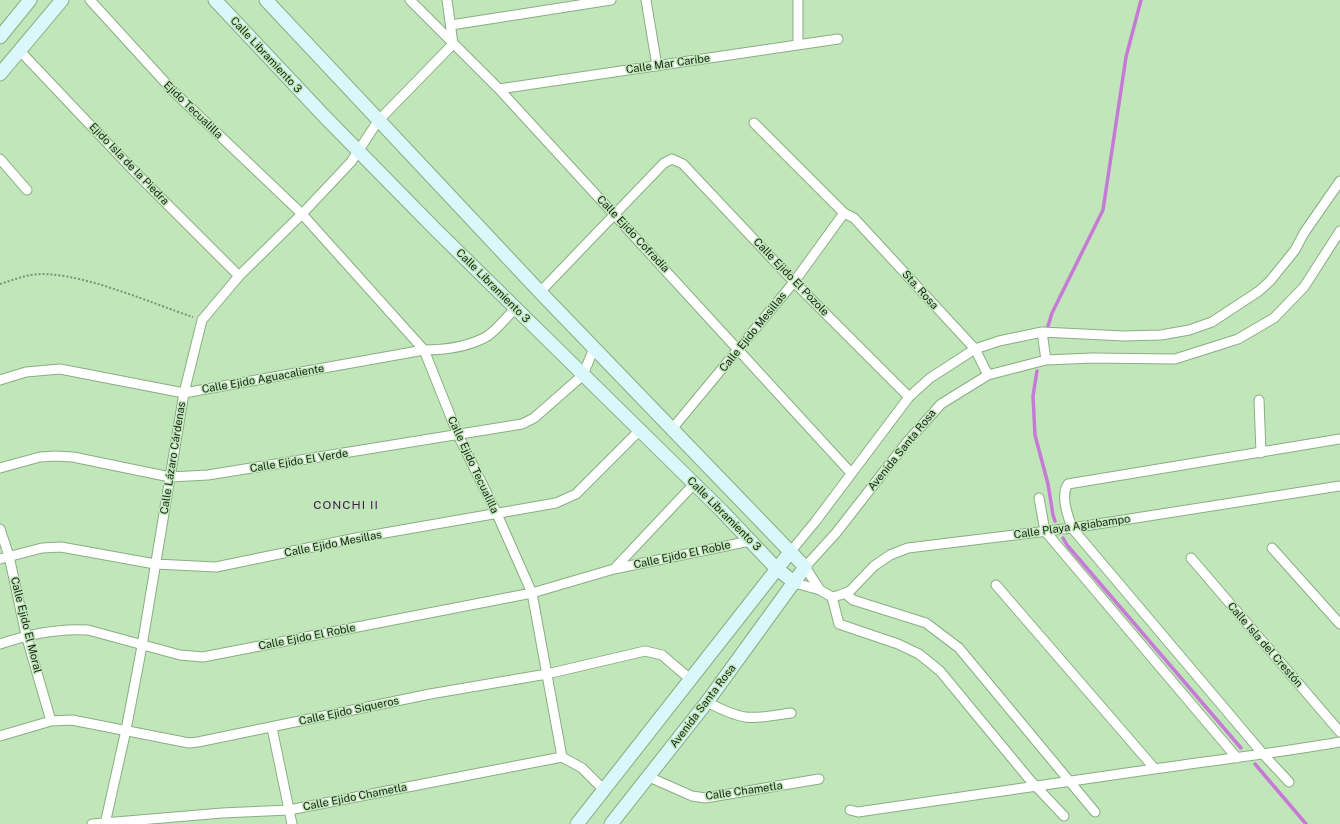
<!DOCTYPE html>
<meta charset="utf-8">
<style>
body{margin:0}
canvas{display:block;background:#c0e6ba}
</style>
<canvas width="1340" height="824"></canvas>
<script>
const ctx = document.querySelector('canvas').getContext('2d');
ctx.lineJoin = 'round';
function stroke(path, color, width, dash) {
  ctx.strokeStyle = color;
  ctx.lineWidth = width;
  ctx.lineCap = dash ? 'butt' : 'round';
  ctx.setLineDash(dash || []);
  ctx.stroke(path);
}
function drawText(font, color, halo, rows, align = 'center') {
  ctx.font = font + ' "Public Sans",sans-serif';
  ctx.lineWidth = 3;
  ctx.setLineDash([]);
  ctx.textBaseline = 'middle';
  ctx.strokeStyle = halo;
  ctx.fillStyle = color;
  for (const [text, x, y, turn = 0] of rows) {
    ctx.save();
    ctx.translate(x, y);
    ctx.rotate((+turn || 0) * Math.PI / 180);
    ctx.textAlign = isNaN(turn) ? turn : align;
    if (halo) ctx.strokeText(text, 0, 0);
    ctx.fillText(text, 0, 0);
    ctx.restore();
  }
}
const stream = new Path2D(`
 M1048,326l4,-13 51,-103 23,-153 15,-57
 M1037,371l-4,25 2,39 13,49 5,31 2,6
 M1063,538l4,7 174,203
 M1255,764l51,60`);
const path = new Path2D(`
 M0,284c10,-3 20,-7 30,-9 43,-7 120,28 163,42`);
const street = new Path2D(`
 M90,0l83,91 129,123 122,136 34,85 39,79 35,79 30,164
 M410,0l89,89 352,384
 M646,0l11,66
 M451,25l160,-25
 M798,45v-45
 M20,51l111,117 108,108
 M499,89l339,-50
 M754,123l90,90 10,5 121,131 13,26
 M0,159l27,31
 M540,292l124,-129 8,-4 11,5 111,118 115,115
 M1042,332l4,28
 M0,380l26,-8 34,-3 124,24 240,-43c20,0 42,-3 60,-12 10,-4 23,-22 32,-30
 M1259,400l2,53
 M672,429l122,-147 50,-69
 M0,468l40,-11 15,-1 18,1 97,20 38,-2 314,-51 12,-6 49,-43 11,-27
 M1039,498l6,33 192,227
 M0,529l9,27 17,79 25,86
 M1272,548l68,76
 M791,551l24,-29 94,-125 21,-19 45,-29 24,-8 43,-9 82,4 37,-1 28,-5 23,-8 47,-31 11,-10 25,-31 9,-17 36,-52
 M1191,558l149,174
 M0,559l42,-11 19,-1 94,17 61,3 140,-29 200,-35 20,-9 64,-64
 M614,569l80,-85
 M795,583l25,7 12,7 8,-2 10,-4 24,-25 16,-11 18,-7 164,-20 268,-42
 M996,585l159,184
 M820,590l-15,-23 31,-34 71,-91 34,-38 47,-29 58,-15 47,-2 82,1 63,-20 36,-21 30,-31 36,-56
 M845,593l8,7 73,23 33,25 136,164
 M832,597l7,27 59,20 21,10 21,17 90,109 34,36
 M0,644c29,-10 57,-16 88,-14l92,25 23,2 329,-64 82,-24 136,-28
 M707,702c38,20 43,17 84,11
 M272,728l20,96
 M0,736l51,-15 21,-1 117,23 9,-1 232,-48 117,-20 98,-23 17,4 28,24
 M649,777l43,19 13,2 114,-19
 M1289,782l-26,-28 -191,-226c-4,-12 -12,-32 -4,-44l272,-45
 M850,810l8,2c99,-14 198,-28 296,-43 62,-9 124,-16 186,-27
 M92,824l130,-11 67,-3 273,-53 20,11 22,22
 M105,824l21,-94 16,-84 42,-253 18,-73 37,-44 63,-62 49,-52 27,-41 75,-77 -6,-44`);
const secondary = new Path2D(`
 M215,0l110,117 111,113 285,280 55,58 19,15
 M266,0l274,292 265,275 -98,135 -96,122
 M0,37l30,-37
 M0,74l62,-74
 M577,824l214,-273`);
const streetNames = [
 ["Calle Libramiento 3",266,55,47],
 ["Calle Mar Caribe",668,64,-8],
 ["Ejido Tecualilla",193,110,44],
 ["Ejido Isla de la Piedra",129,164,46],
 ["Calle Ejido Cofradía",633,234,47],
 ["Calle Ejido El Pozole",791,277,46],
 ["Calle Libramiento 3",493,286,45],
 ["Sta. Rosa",920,290,48],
 ["Calle Ejido Mesillas",753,332,-51],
 ["Calle Ejido Aguacaliente",263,379,-10],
 ["Avenida Santa Rosa",902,450,-51],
 ["Calle Lázaro Cárdenas",173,458,-81],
 ["Calle Ejido El Verde",299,461,-9],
 ["Calle Ejido Tecualilla",473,465,65],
 ["Calle Libramiento 3",724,514,45],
 ["Calle Playa Agiabampo",1072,527,-8],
 ["Calle Ejido Mesillas",333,544,-11],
 ["Calle Ejido El Roble",682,555,-12],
 ["Calle Ejido El Moral",26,625,76],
 ["Calle Ejido El Roble",307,637,-11],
 ["Calle Isla del Crestón",1265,645,49],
 ["Avenida Santa Rosa",703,706,-53],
 ["Calle Ejido Siqueros",349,711,-12],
 ["Calle Chametla",744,791,-8],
 ["Calle Ejido Chametla",355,797,-11]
];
const neighbourhoodNames = [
 ["CONCHI II",346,505]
];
stroke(stream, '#c67ad6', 3.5);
stroke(street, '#8aae83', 11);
stroke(secondary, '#8aae83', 15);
stroke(path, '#789474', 2, [2, 2]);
stroke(street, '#fff', 9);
stroke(secondary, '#daf8f9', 13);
drawText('11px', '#172515', '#c0e6ba', streetNames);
ctx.letterSpacing = '1px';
drawText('12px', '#44194d', '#c0e6ba', neighbourhoodNames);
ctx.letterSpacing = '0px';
</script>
